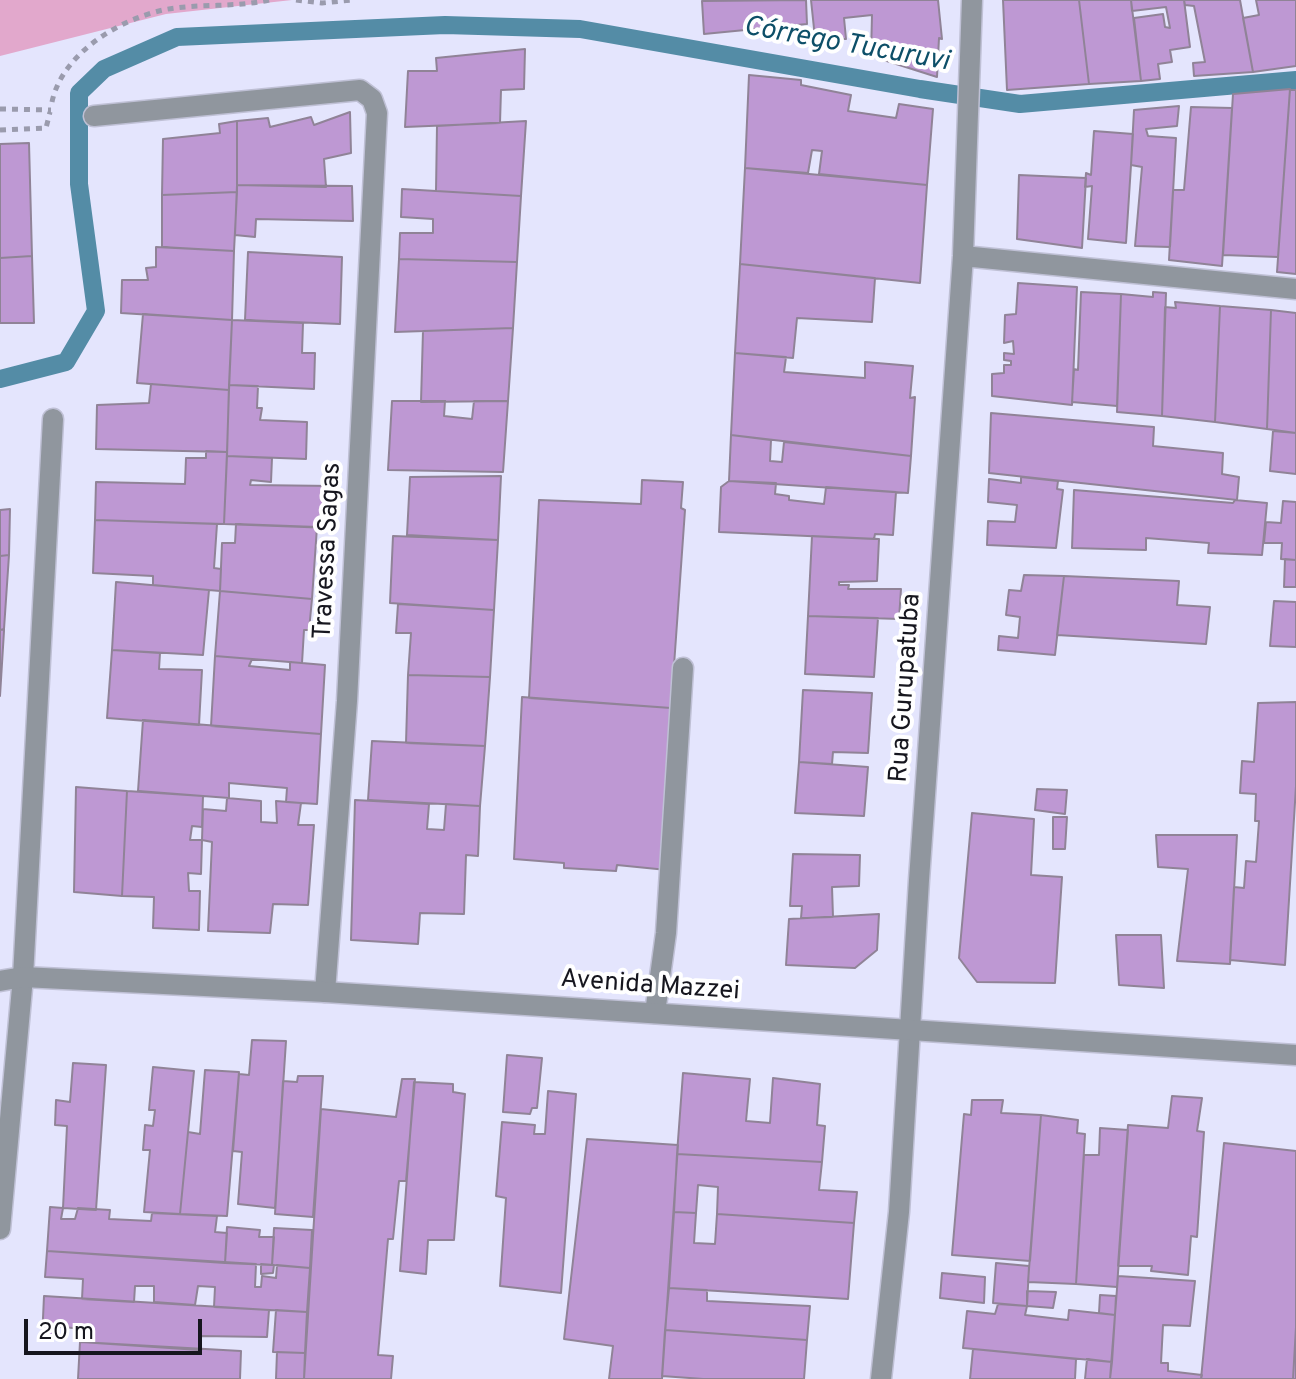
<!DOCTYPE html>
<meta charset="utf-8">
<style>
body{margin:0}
#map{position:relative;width:1296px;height:1379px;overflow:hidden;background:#e4e5fd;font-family:Overpass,sans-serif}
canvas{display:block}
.scale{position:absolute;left:24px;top:1319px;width:178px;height:36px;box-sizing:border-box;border:4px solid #16161e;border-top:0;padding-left:10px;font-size:24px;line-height:28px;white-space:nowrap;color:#16161e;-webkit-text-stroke:6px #fff;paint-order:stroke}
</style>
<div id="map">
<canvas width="1296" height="1379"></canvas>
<div class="scale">20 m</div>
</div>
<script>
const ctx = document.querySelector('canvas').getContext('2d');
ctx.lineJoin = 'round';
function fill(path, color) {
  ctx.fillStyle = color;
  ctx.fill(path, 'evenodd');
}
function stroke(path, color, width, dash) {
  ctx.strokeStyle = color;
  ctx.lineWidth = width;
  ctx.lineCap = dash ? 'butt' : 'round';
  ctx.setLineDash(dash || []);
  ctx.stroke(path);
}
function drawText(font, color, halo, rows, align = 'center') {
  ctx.font = font + ' Overpass,sans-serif';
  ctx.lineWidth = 8;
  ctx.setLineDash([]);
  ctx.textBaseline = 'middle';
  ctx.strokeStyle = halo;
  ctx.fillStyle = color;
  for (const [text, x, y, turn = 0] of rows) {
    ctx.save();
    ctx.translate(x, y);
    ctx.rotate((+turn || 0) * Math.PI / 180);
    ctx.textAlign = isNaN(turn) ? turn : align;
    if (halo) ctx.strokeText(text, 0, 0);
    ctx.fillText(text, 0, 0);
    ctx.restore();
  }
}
const green = new Path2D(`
 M0,0h292l-126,14 -166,42z`);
const stream = new Path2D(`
 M0,379l66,-17 30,-51 -17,-127v-91l25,-24 73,-32 268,-12 135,4 340,60 100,15 276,-24`);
const building = new Path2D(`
 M806,0l1,24 -103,10 -2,-33z
 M811,0h127l4,39 -3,-1 -2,39 -66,-21 1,-41 -28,3 2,21 -31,-1z
 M1003,0h76l10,84 -82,6z
 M1079,0h52l10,81 -52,3z
 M1131,0h53l6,47 -20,3 2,12 -14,2 2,15 -19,2 -7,-63 29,-4 2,13 5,1 -4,-21 -34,4z
 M1184,0h56l13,72 -59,4 -1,-13 12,-1 -11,-56 -9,-1z
 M1256,0h40v66l-43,6 -10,-54 16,-3z
 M525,49l-1,40 -23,1 -1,33 -95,4 3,-56h29l-1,-13z
 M749,75l52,5v5l50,10 -3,16 48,7 3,-14 34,5 -6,76 -108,-11 3,-23 -10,-1 -4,23 -63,-5z
 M1290,89l-12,168 -55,-2 10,-161z
 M1290,90h6v184l-19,-2z
 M1179,106l-2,20 -31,3 2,7 28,2 -6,109 -35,-1 7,-79 -11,-2 3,-55z
 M1191,107l41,1 -10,158 -53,-6 4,-70h11z
 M350,112l1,41 -27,6 2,28 -89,-2v-64l31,-3 2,9 41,-10 3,8z
 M237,121v71l-75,3 1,-56 57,-6 -1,-9z
 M526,121l-5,75 -85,-5 1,-65z
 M1094,131l39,3 -7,109 -38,-4 4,-53 -7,1 1,-14 5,2z
 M29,143l3,113 -32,2v-114z
 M745,168l182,17 -7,98 -180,-19z
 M1019,175l67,3 -4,70 -65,-9z
 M237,185l115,1 1,35 -97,-2 -1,18 -20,-2z
 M402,189l119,7 -4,66 -118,-3 1,-26h33v-14l-32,-2z
 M237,192l-3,59 -72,-4v-52z
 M156,247l78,4 -2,69 -111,-7 1,-33h26l-2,-12 10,-1z
 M248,252l94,5 -2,67 -95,-4z
 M32,256l2,67h-34v-65z
 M399,259l118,3 -4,66 -118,4z
 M740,264l135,14 -3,44 -75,-4 -4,40 -58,-5z
 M1018,283l59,4 -5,118 -80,-9v-22l12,-1v-8h7v-4l-7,-1v-7l10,1 -1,-13 -9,2 1,-28 11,-1z
 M1081,292l40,2 -4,112 -45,-4 2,-33 4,1z
 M1153,292l13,1 -4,123 -45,-4 4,-118 32,3z
 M1175,302l45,4 -5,116 -53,-6 3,-109 11,1z
 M1220,306l51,4 -4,119 -52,-7z
 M1271,310l25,3v120l-29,-4z
 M143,314l89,6 -3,70 -92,-7z
 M232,320l71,3 -1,30h13l-1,36 -85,-4z
 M513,328l-5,73 -87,1 2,-71z
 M735,353l51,4 -2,15 81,6v-16l48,4 -3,32 5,-1 -4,59 -180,-21z
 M151,384l78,6 -2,62 -131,-3 1,-44 52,-2z
 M229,385l29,1 -1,22h5l-2,12 47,2 -1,37 -79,-3z
 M392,401h53l-1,15 28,3 2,-18h34l-5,71 -115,-2z
 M991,413l163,14 -1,19 70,7 -1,21 17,3 -2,23 -248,-27z
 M1273,431l23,2v41l-26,-3z
 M731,435l40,5 -1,21 12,1 2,-20 127,14 -3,37 -179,-12z
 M206,451l21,1 -3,72 -129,-4 1,-38 89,2 1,-26h20z
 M227,456l45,2 -1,24 -20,-2 -1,5 83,1 -2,42 -107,-4z
 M501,476l-3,64 -91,-5 3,-58z
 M1021,477l37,4 -1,8 6,1 -7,58 -69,-3 1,-24 27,1 2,-17 -29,-3 1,-23 32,4z
 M642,480l41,2 -2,26 4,2 -14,198 -142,-10 10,-198 102,4z
 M729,481l47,2 -1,11 14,2v4l35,4 2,-17 70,5 -3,43 -18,-1 -1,5 -155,-7 2,-45z
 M1074,490l159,13 2,-3 32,3 -5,52 -54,-2 1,-10 -63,-5v12l-74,-2z
 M1283,501l13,1v58l-15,-1 1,-16h-18l2,-21 15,1z
 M10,509l-1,46 -9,1v-46z
 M95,520l122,4 -3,44 7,1 -1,22 -67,-6v-9l-60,-3z
 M236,524l81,3 -5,72 -92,-8 2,-48h13z
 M393,536l105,4 -4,70 -104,-7z
 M812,536l67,3 -2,42 -38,1v3h10l-1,4h53l-2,30 -91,-3z
 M9,555l-5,74 -4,1v-74z
 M1285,559l11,1v27h-12z
 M1024,575l40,1 -9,79 -57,-5 1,-14 19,2 2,-21 -14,-2 3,-25 12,1z
 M1064,576l115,5 -2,24 33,2 -4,37 -149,-9z
 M116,582l93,8 -6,65 -91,-5z
 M220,591l92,8 -3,31h-5l-2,33 -87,-7z
 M1274,601l22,1v45l-26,-1z
 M398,604l96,6 -4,67 -82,-2 3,-42h-15z
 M808,616l70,2 -4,59 -69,-3z
 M4,629v2l-4,65v-66z
 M112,650l48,3 -1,16 43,1 -3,55 -92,-7z
 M215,656l37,3 -3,7 41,4v-8l35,3 -4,69 -110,-8z
 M408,675l82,2 -5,69 -79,-3z
 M803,690l69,3 -4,60 -35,-1 -1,12 -33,-2z
 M522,697l149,11 -4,162 -50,-5 -1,6 -52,-3v-5l-50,-4z
 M1296,702v84l-11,179 -55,-5 4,-73 10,1 2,-27 10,1 3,-41h-4l1,-27 -16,-1 2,-32 12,1 4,-59z
 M143,720l178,14 -4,70 -31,-2 1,-14 -58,-5v15l-91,-7z
 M372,741l113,5 -5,60 -112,-6z
 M799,762l69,5 -4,49 -69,-3z
 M76,787l51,4 -5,105 -48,-4z
 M1037,789l30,1 -2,24 -30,-4z
 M127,791l76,5 -1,31 -10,-1 -2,14h12l-1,34 -13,-1 1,18h11l-1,39 -46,-2 1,-31 -32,-1z
 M227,798l34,3v21l16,1 -1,-22 25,2 -3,22h16l-6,80 -35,-1 -3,29 -62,-2 4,-89 -10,-2 1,-31 23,2z
 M355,800l74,4 -2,25 17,1 2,-26 34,2 -2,50 -12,-1 -2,59 -44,-1 -2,31 -67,-4z
 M972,813l62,6 -3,56 31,2 -7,106 -78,-1 -18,-24z
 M1053,817h14l-2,32h-12z
 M1156,835h81l-7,129 -53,-3 11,-92 -30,-2z
 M793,854l67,1 -1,31 -27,1 1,30 -32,1 1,-12h-12z
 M879,914l-2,36 -22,18 -69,-3 3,-46z
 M1116,935h45l3,53 -45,-3z
 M252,1040l34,1 -11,167 -37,-4 4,-52 -9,-1 6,-77 10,1z
 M507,1055l35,3 -5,50h-5l-2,6 -27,-2z
 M73,1063l33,2 -10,145 -33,-2 4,-82 -12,-1 1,-25 14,2z
 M153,1067l41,4 -14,143 -36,-2 6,-62h-7l2,-25 8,1 2,-16h-6z
 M205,1070l34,2 -12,144 -47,-2 8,-82 12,2z
 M683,1073l67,6 -4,42 24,2 3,-45 47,6 -3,41 8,1 -3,36 -145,-8z
 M298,1076h25l-10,141 -38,-3 8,-133 14,1z
 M402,1079h13l-9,102h-7l-6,58h-5l-10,116 15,1 -2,23h-87l17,-270 75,8z
 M414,1082l39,2v8l12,2 -11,146h-26l-2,34 -26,-3z
 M548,1091l28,3 -15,199 -61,-7 6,-88 -10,-2 6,-74 33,3 -1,9h11z
 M1172,1096l30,2 -5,33 7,1 -7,105 -6,-1 -3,39 -37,-4 1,-5h-34l10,-141 40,3z
 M972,1100h31l-2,13 40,2 -11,146 -78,-6 12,-141 7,1z
 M1041,1115l37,5 -1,13 8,1 -9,150 -48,-2z
 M1100,1128l28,2 -11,157 -41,-3 8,-129h15z
 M587,1139l91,6 -16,234h-53l4,-33 -49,-7z
 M1224,1143l72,8v176l-3,52h-92z
 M677,1154l145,8 -3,28 38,2 -3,31 -137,-9 1,-27 -20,-2 -2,28 -22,-1z
 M50,1207l13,1 -2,11h14l3,-11 32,2 -1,9 42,2 1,-8 65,3 -2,16 12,1 -2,30 -178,-12z
 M674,1212l22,1 -2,30 21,1 2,-30 137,9 -6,76 -179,-11z
 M227,1227l33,3 -1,7h15l-2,28 -47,-2z
 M274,1228l38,2 -2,38 -38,-3z
 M47,1251l209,13 -1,23h6l1,-11 14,2 1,-13 33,3 -3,44 -93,-5 1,-20 -17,-1 -3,19 -41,-3v-16h-19l-1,16 -52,-3 1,-20 -38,-2z
 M996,1263l33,3 -2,40 -34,-3z
 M261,1264l13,1 -1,8 -12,1z
 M942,1273l43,4 -1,26 -44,-5z
 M1118,1276l77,5 -5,45 -27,-1 -2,38h7v8l34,4 -1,4h-91z
 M669,1288l38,2v11l103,5 -3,34 -142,-10z
 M1027,1291l29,1 -3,16 -26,-2z
 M1100,1295l16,1 -1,19 -16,-2z
 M44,1296l225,14 -2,27 -67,-1 -1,14 -118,-8 1,-13 -28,-3 -2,14h-10z
 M998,1304l29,2 -2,9 43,5 1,-10 46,5 -3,47 -149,-14 4,-37 28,3z
 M276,1310l31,2 -2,41 -32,-1z
 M1296,1327v52h-3z
 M665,1330l142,10 -3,39h-101l-41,-3z
 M80,1342l161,9 -1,28h-162z
 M973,1349l103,10 -1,20h-105z
 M277,1352l28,1 -1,26h-28z
 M1087,1359l25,3 -2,17h-25z`);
const path = new Path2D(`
 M296,0l26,3 30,-3
 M52,102c10,-48 66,-82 111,-92 35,-7 71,-2 106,-10
 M0,109l51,1
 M0,130l46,-2 4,-16`);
const service = new Path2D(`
 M655,1013l11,-80 17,-265`);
const minor = new Path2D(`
 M94,116l266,-26 12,9 5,14 -30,588 -22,291
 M963,256l333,33
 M0,1229l23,-252 30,-558
 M881,1379l18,-167 20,-332 44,-624 9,-256`);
const tertiary = new Path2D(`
 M0,981l23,-4 302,15 971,63`);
const streetNames = [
 ["Travessa Sagas",329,551,-87],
 ["Rua Gurupatuba",907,688,-86],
 ["Avenida Mazzei",650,987,4]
];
const waterNames = [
 ["Córrego Tucuruvi",846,46,10]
];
fill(green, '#e2a8cc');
stroke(stream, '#548ca6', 18);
fill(building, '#be98d3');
stroke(building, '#908397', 2);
stroke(service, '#bfc0d5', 23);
stroke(minor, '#bfc0d5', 23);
stroke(tertiary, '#bfc0d5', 23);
stroke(path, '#9a9bad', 5, [6, 6]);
stroke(service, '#90969e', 20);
stroke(minor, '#90969e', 20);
stroke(tertiary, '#90969e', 20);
drawText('26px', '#16161e', '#fff', streetNames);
drawText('italic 28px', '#0d4f68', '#fff', waterNames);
</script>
